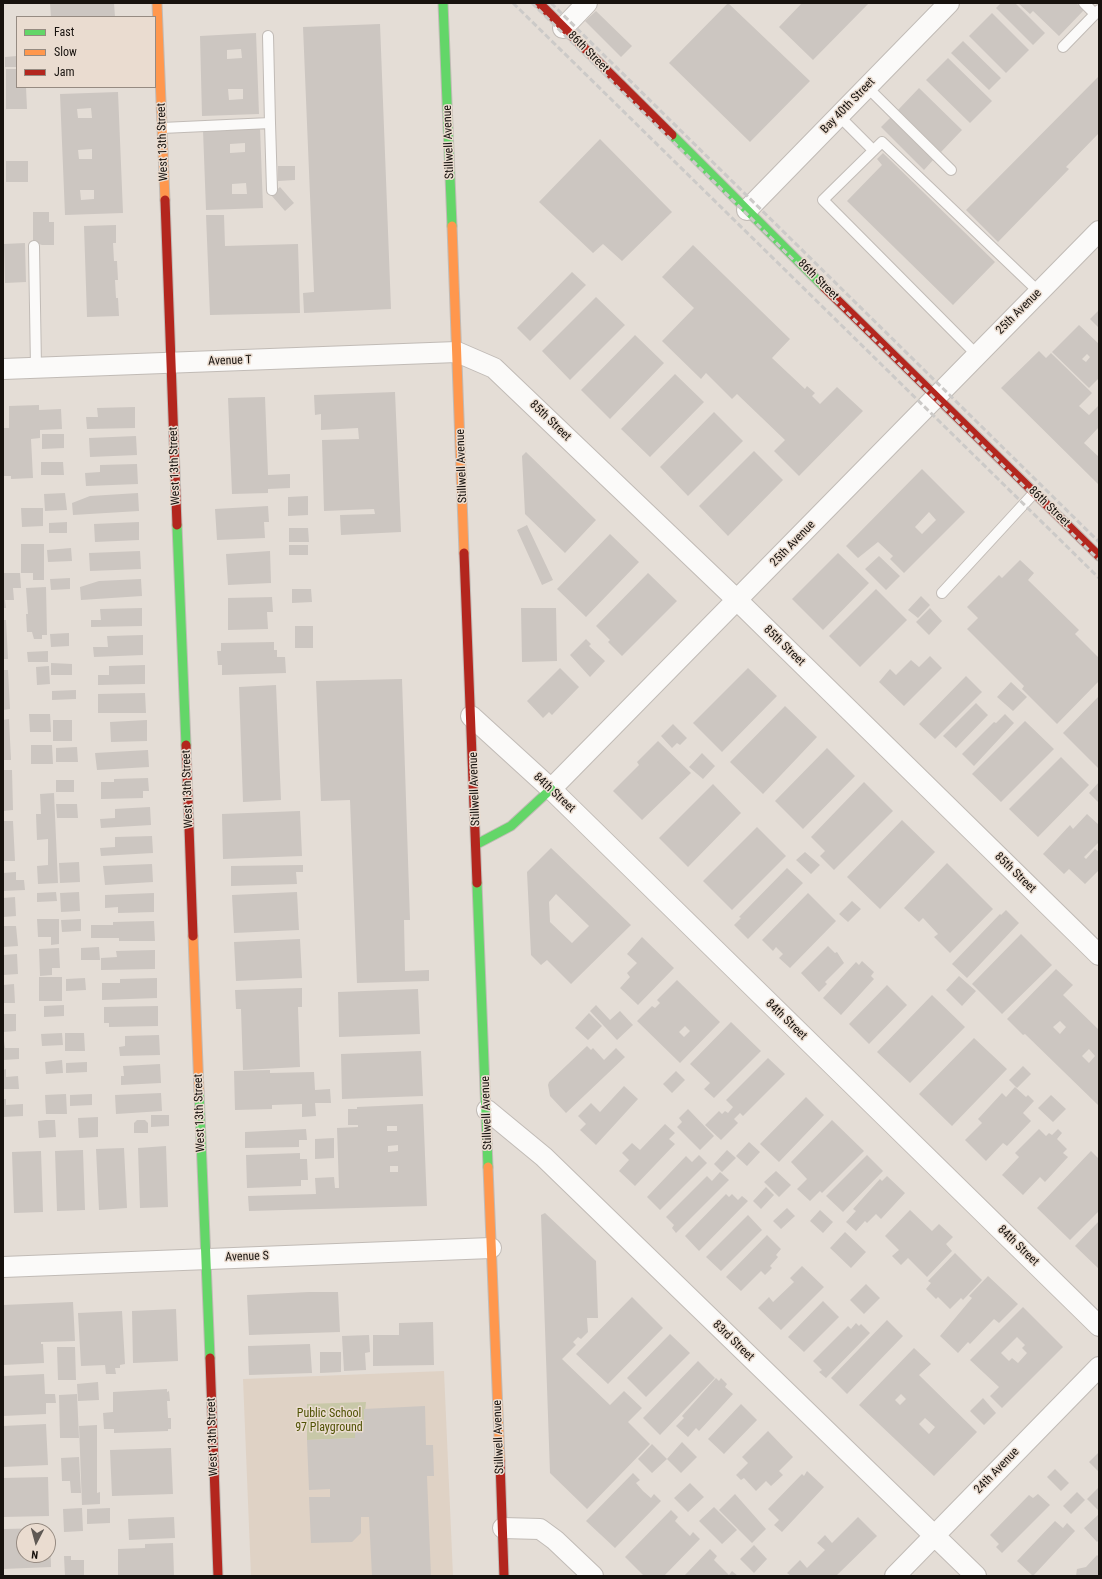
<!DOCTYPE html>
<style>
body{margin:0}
#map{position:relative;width:1102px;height:1579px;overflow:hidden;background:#e4ddd6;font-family:"Roboto Condensed",sans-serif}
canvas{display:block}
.frame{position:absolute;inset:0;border:4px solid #17120e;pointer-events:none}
.legend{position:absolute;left:16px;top:16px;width:140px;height:72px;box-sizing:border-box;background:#eadcd0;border:1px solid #968b82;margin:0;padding:5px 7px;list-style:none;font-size:12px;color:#17120e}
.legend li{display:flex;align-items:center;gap:8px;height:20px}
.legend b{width:20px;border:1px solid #968b82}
.north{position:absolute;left:16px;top:1523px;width:40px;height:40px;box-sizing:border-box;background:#eadcd0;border:1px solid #968b82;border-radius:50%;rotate:186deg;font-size:11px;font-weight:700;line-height:16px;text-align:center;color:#17120e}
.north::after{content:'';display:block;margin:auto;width:14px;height:18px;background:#5f5954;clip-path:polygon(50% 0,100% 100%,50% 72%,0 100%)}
</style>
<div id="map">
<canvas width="1102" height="1579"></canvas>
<div class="frame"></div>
<ul class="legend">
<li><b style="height:5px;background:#63d668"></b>Fast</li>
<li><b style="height:5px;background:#ff974d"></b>Slow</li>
<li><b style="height:5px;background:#b3261e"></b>Jam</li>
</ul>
<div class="north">N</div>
</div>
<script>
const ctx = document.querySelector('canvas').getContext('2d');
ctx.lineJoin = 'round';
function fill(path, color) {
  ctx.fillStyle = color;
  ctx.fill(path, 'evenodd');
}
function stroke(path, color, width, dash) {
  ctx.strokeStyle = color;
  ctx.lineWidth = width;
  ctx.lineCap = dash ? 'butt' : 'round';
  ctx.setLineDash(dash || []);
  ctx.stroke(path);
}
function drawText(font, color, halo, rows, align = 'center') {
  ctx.font = font + ' "Roboto Condensed",sans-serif';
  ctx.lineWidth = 3;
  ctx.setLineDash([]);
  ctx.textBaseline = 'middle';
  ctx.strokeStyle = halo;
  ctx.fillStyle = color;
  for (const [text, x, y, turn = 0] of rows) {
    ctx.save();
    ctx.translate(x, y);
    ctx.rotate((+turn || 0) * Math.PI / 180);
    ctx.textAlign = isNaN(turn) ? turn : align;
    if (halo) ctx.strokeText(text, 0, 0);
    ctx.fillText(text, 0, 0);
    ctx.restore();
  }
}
const built = new Path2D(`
 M444,1371l9,205h-202l-8,-197z`);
const green = new Path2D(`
 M366,1402l-2,20 -9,16 -48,2v-36z`);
const building = new Path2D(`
 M50,3h64l1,14h-64z
 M728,3l82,78 -60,61 -81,-79z
 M802,3h67l-56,57 -34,-33z
 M1001,3h14l30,30 -12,12 -37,-37z
 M1018,3h58l8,7 -25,26 -26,-25 -3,3z
 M596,11l36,35 -11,11 -36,-36z
 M992,13l37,37 -23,23 -37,-37z
 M380,24l11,285 -87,4 -1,-20 11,-1 -11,-265z
 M256,33l3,81 -57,2 -2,-80zM241,49l1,9 -15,1v-9zM228,89h15v10l-14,1z
 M963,41l38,37 -12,12 -38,-37z
 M17,56v11h-12v-10z
 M948,58l44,43 -22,22 -44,-43z
 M6,69h11v18h9l1,22h-21z
 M1099,76v57l-33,34 3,2 -71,73 -32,-32z
 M919,88l43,42 -21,22 -43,-42z
 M118,92l5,121 -58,2 -5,-121zM91,108l1,10h-14l-1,-9zM92,149v10h-13l-1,-9zM80,190h14v9l-13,1z
 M891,117l43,42 -10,11 -43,-43z
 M260,127l3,81 -57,2 -3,-80zM245,143v9l-15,1v-9zM246,183l1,11h-15v-10z
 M600,139l72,73 -50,49 -19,-17 -10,9 -54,-51z
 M883,153l112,109 -42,43 -106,-104 35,-36 -5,-6z
 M6,161h22v21h-22z
 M278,166h17v14l-17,1z
 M280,187l14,16 -9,8 -14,-16z
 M33,212h16v10h5v23h-12l-9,-3z
 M206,215h18l1,31 73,-2 2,69 -90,2z
 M116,225v18h-3l1,18h3l1,19h-3l1,18h2l1,18 -32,1 -3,-91z
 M25,243l1,39 -21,1 -1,-39z
 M693,245l97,94 -18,19 33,31 2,-3 8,7 -3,3 8,8 17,-17 26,24 -64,65 -25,-25 11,-11 -48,-46 -5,5 -26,-26 -5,6 -39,-38 32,-33 -32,-31z
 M572,272l14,13 -56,56 -13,-13z
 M596,297l29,28 -55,55 -28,-29z
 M1099,310v18l-9,-9z
 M1079,325l20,19v34l-10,10 -37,-36zM1087,354l3,3 -4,5 -4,-3z
 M635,335l29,28 -54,56 -29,-29z
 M1039,351l7,7 5,-5 41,40 -13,13 10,9 10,-10v22l-15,16 15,14v28l-98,-97z
 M675,374l29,28 -54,55 -29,-28z
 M395,392l6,140 -60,3 -1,-20 35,-1 -1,-5 -50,2 -2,-71 37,-1 -1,-11 -37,2v-16l-6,1 -1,-20z
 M265,397l3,78 22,-1v14l-22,1v4l-36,1 -4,-96z
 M39,405v5l22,-1 1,20 -22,1v8l-9,1 2,39 -22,1v-3h-8v-48h6v-22z
 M135,407v21l-48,1 -1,-12h12l-1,-9z
 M714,412l29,29 -55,55 -28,-29z
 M42,434h22v14l-22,1z
 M136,436l1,19 -47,2 -1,-19z
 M754,451l29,29 -55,56 -29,-30z
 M526,452l70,68 -31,33 -40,-39 -3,-58z
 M41,462h22l1,13h-23z
 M137,464l1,20 -52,2 -1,-13 15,-1v-7z
 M922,469l43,43 -61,61 -14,-14 3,-3 -15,-14 -20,16 -12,-12zM929,512l7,8 -14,14 -7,-7z
 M65,493l2,17 -22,1 -1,-17z
 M138,493l1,18 -66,4 -1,-12 18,-7z
 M308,496v19l-20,1v-19z
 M268,506l1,16h-5l1,16 -48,2 -2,-31z
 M21,508h22v18l-21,1z
 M67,522v11h-18v-10z
 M139,522v18l-44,2 -1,-18z
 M527,525l26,55 -11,5 -25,-55z
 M289,528h19l1,14h-20z
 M610,534l29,28 -53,55 -29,-28z
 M21,544h23v36h-11v-7h-12z
 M289,545h19v10h-19z
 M71,548l1,13 -24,1 -1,-12z
 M140,551l1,18 -51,2 -1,-18z
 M270,551l1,32 -43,2 -2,-31z
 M838,553l31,30 -46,47 -31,-31z
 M879,556l21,20 -14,14 -21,-21z
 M1020,560l14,13 -6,7 51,50 -4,4 24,24v23l-42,43 -35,-35 2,-3 -57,-57 11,-11 -11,-11 32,-32 3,3z
 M3,573h17l1,15h-8l1,12h-9l1,8h-3z
 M648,573l29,28 -55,55 -14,-14 2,-2 -14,-14z
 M70,578v11l-19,1 -1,-11z
 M141,579l1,17 -61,4 -1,-13 19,-6z
 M46,587l1,48h-5v4h-8l-2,-7h-5l-1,-18h2l-2,-26z
 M292,589h19l1,13 -20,1z
 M876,589l31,31 -47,47 -31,-31z
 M921,596l9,9 -12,13 -10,-8z
 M272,597l1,15h-6l1,17 -40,1v-32z
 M142,608v18l-51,1v-7h10l-1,-11z
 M521,608h35l1,53 -35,1z
 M930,608l12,13 -13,14 -13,-13z
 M3,620h3l2,39h-5z
 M295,626h18v22h-18z
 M69,633v13l-18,1 -1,-13z
 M143,635v20l-49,2 -1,-10h15l-1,-11z
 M586,639l5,5 -2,2 16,15 -15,16 -20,-22z
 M274,642v8h3v7h8l1,16 -64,2v-10h-4l-1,-14h4v-8z
 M48,651v11h-20l-1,-10z
 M930,656l12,12 -38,38 -25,-24 11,-13 6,6 15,-15 8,7z
 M51,663l21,1v11h-21z
 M145,665v19l-47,1v-10h11v-9z
 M49,666l1,18 -13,1 -1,-18z
 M560,668l19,19 -27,28 -3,-3 -6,6 -16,-17z
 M748,668l29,28 -55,56 -29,-29z
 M3,670h5l2,39 -7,1z
 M966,676l16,16 -47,47 -16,-15z
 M402,679l8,241h-6l1,51 24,-1v11l-72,2 -7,-183 -29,1 -5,-120z
 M1011,682l16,15 -14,14 -16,-14z
 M276,685l5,115 -38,2 -4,-115z
 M76,690v9l-24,1v-9z
 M145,693l1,20h-48v-19z
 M1099,696v73l-36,-36z
 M976,703l12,12 -32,33 -13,-12z
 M785,706l32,31 -54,57 -33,-32z
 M29,714h21l1,18h-21z
 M1005,714l9,9 -40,43 -12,-12 32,-32 2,1z
 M9,719l2,41h-8v-40z
 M53,720h19v21h-19z
 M147,720v21l-36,1 -1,-20z
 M1025,721l29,28 -53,53 -29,-28z
 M673,724l14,14 -7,7 -3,-2 -5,5 -11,-12z
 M658,741l33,32 -49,47 -29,-29 26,-26 -2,-3z
 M31,745h21l1,19h-22z
 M77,747l1,15h-22v-14z
 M827,748l28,28 -52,53 -28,-28z
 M148,750l1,17 -52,3 -2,-17z
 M702,753l13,13 -12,13 -14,-12z
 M1061,757l28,28 -51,52 -29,-28z
 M3,770h9l1,40 -10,1z
 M148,778l1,13h-6v7l-42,1v-17h13v-3z
 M56,780h18v12h-18z
 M864,782l29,29 -59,59 -14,-14 5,-5 -14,-14z
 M1099,782v21l-10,-10z
 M713,784l28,29 -53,54 -29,-29z
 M54,793l4,90 -20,1 -1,-18 11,-1v-26l-11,1 -1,-26h5l-1,-20z
 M56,804h21l1,14h-21z
 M150,807l1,18 -50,3 -1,-9 15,-1v-9z
 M300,811l2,45 -79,3 -1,-45z
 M1087,814l12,11v17l-15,15 2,2 9,-10 4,3v18l-14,14 -16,-15 -5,5 -21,-20 27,-29 3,4z
 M902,820l33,32 -55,57 -33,-32z
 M3,821h10l2,40h-12z
 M757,827l29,29 -54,54 -29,-29z
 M152,836l1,17 -52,3 -1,-8 15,-1v-10z
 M551,848l80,77 -60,59 -24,-24 -6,5 -10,-10 -4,-83zM556,894l33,32 -17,17 -22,-21 -1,-20z
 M805,852l15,13 -9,9 -15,-14z
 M79,862l1,20 -20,1 -1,-20z
 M947,863l46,46 -43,44 -16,-16 4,-3 -15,-16 -4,4 -15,-14z
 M152,864l1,18 -48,3 -2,-19z
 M303,865v7h-7l1,12 -66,2v-20z
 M787,868l16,15 -55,56 -14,-14 7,-7 -2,-1z
 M16,872v8h8l1,10 -22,1v-18z
 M56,892l1,9 -20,1v-9z
 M79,892l1,19 -19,1 -1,-19z
 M297,892l2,38 -65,3 -2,-38z
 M154,893v19l-36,1v-6l-13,1v-13z
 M808,893l28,28 -46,47 -11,-10 4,-4 -7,-7 -3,4 -11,-11z
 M15,897l1,19 -13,1v-19z
 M852,901l9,8 -13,13 -9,-8z
 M1006,910l13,13 -52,55 -15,-14 48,-50 1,1z
 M37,919h22v25l-8,1v-8h-13z
 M81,919v12l-19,1 -1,-12z
 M154,921l1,20h-36v-3h-28v-13h22v-3z
 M3,926h13l2,20 -15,1z
 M1021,934l31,31 -50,49 -30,-30z
 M642,937l32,31 -36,37 -18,-17 10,-11 -3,-4 10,-10 -10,-9z
 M300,939l2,39 -66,3 -2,-39z
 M828,946l7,7 2,-1 7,11 -19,19 2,2 -8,8 -18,-19z
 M99,947l1,13h-19v-12z
 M59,948l1,20h-8v7l-12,1 -1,-27z
 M155,950v19l-54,1v-12l16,-1 -1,-6z
 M17,954l1,20 -15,1v-20z
 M862,961l12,11 -3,4 3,3 -33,36 -18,-17 33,-36 3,3z
 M1056,969l17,16 -10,10 36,35v76l-74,-72 -2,1 -16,-16zM1060,1021l6,6 -6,7 -7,-7zM1089,1049l6,7 -6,7 -7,-7z
 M959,976l17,15 -14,15 -16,-16z
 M39,977h23v24h-23z
 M85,978l1,12 -20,1v-12z
 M157,978v20l-55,2v-17h18v-4z
 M677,980l43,42 -40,41 -43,-42 15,-15 3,2 5,-5 -3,-3zM685,1026l5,5 -6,6 -5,-5z
 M14,984l1,19h-12v-18z
 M887,985l20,20 -38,39 -20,-20z
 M302,988v19h-4l2,60 -57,3 -2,-61h-5l-1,-19z
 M418,989l2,45 -81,3 -1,-45z
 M932,995l33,32 -55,56 -33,-31z
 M64,1005v11l-20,1v-11z
 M596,1005l14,15 10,-9 13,14 -16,15 -27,-29z
 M158,1006v20l-49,1v-4h-5v-16z
 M589,1013l13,13 -14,14 -13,-12z
 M3,1014h13v17l-13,1z
 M731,1022l30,29 -47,47 -10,-9 6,-6 -20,-19z
 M62,1033l1,12 -21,1 -1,-12z
 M65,1033h19l1,18h-20z
 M159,1035l1,20 -40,1 -1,-9 6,-1v-10z
 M974,1038l33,31 -55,57 -33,-32z
 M3,1041h1l1,7h14v11l-16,1z
 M587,1046l4,4 2,-2 11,12 12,-12 9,9 -59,56 -16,-17 -2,-11 1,-3z
 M421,1051l2,45 -81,3 -1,-45z
 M768,1058l17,16 -42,42 -3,-3 -6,6 4,4 -17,17 -16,-15 14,-14 3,3 3,-3 3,2 5,-6 -7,-7z
 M62,1060l1,13 -17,1 -1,-12z
 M87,1062v10l-21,1v-10z
 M160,1064l1,19 -40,2v-9h3l-1,-10z
 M1023,1066l8,8 -14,14 -8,-8z
 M6,1069v8l12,-1 1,13h-16v-19z
 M270,1070v3l44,-1 1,18 15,-1 1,14h-16l1,13 -14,1v-13l-30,1v4l-37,1 -1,-39z
 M676,1071l9,9 -13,13 -9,-9z
 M624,1086l14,13 -42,46 -16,-15 6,-6 -8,-8 13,-13 9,9z
 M1015,1087l11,10 2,-2 6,6 -11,12 8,8 -24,25 -4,-3 -17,18 -21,-21 17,-17 -4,-4 24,-26 4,4z
 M161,1093l1,18 -46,3 -1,-19z
 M66,1094l1,20h-21l-1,-19z
 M92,1094v11l-22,1v-11z
 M1051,1095l15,14 -13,13 -15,-14z
 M806,1097l18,18 -45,47 -19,-18z
 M3,1099h3v6l17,-1v12l-20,1z
 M423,1104l4,102 -178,5 -1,-15 68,-2 -1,-16 19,-1 1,11h4l-2,-60 21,-1v-2h-10v-16h9v-2zM387,1126h10v5h-10zM398,1145v6l-10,1v-6zM390,1166h8v6h-8z
 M688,1109l26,27 -14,14 -23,-23 5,-5 -3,-4z
 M151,1115h18v11l-18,1z
 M98,1117v20l-19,1 -1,-20z
 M46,1120h9l1,17 -17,1 -1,-17z
 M137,1120h8l3,3v10h-14v-10z
 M832,1120l32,31 -42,42 -2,-2 -10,10 -13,-12 10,-10 -16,-17z
 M665,1124l10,9 -6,6 6,5 -40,42 -16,-15 10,-11 -7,-7 10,-10 8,7z
 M306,1129l1,11h-8v7l-54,1v-16z
 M1039,1129l7,7 3,-3 3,2 6,-6 4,4 -5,6 10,10 -4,4 5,4 -23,25 -5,-5 -17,18 -21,-20 17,-18 -4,-4z
 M334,1138v20l-19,1v-20z
 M749,1142l11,10 -13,14 -11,-10z
 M166,1146l2,61 -28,1 -2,-60z
 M124,1148l3,60 -28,2 -3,-61z
 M83,1150l2,60 -28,1 -2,-60z
 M727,1150l9,8 -14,14 -8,-8z
 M41,1151l2,61 -29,1 -2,-61z
 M1091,1151l8,8v52l-29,29 -33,-32z
 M300,1153v6h7l1,21h-7v6l-54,2 -1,-33z
 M699,1155l8,8 -47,47 -13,-13 39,-41 6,6z
 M867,1155l16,16 -40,41 -17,-16z
 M776,1171l15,14 -12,12 -15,-15z
 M720,1172l9,8 -53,53 -4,-5 2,-3 -8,-8 41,-41 5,5z
 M887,1176l18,17 -24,26 -5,-5 -9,9 -2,-2 -9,10 -10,-9 10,-11 -3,-2 27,-30 2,2z
 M766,1187l8,8 -13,14 -8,-8z
 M726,1194l3,3 3,-3 6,6 4,-4 6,5 -49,50 -14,-15z
 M787,1208l8,8 -14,13 -8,-8z
 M820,1210l13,12 -10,11 -13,-12z
 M910,1210l22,21 7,-7 14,13 -7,7 6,7 -25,26 -19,-19 -7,7 -9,-9 7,-6 -14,-14z
 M545,1213l51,48 2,57h-11l1,14 -7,7 -3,-2 -5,5 3,3 -14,14 48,46 14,-14 18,17 -14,14 22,22 -63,65 -37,-36 -9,-258z
 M748,1215l14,15 -41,41 -15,-14z
 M1099,1221v48l-24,-23z
 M845,1232l21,20 -15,16 -21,-20z
 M767,1235l14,14 -5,6 2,2 -8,9 2,2 -7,7 -4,-4 -20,20 -15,-14z
 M955,1253l27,27 -19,20 -2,-2 -11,11 -12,-12 -2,2 -10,-10 5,-6 -3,-2z
 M802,1266l22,21 -43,43 -23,-22 11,-11 4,5 21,-20 -4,-4z
 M988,1276l30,28 -19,19 -5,-4 -24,25 -2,-2 -10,11 -18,-17 32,-38 -3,-2z
 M866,1284l14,14 -16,16 -14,-14z
 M309,1292h29l2,40 -91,3 -2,-40z
 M632,1297l31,31 -55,56 -32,-30z
 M823,1301l16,16 -35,35 -16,-15z
 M73,1302l2,39 -34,1v2h2l1,19 -41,2v-60z
 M1023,1307l40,40 -61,61 -12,-12 9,-9 -29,-27zM1017,1337l8,8 -3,3 5,5 -9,10 -6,-5 -3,3 -8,-8z
 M176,1309l2,52 -45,2 -1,-52z
 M122,1311l3,53 -5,1v3h-5l1,6h-10l-1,-9 -24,1 -3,-53z
 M887,1320l16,16 -56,58 -16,-16z
 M433,1322l1,43 -61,1v-31h26v-12z
 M856,1323l3,3 2,-2 9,9 -44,45 -7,-6 3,-2 -9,-9 35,-35 3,3z
 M670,1334l20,19 -44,44 -19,-19z
 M369,1335l1,17 -5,1 1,17 -22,1 -2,-35z
 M310,1344l2,29 -63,2 -1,-29z
 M57,1347h18l1,33h-18z
 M914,1348l17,16 -12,11 58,57 -43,44 -75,-71zM901,1394l5,5 -6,6 -5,-5zM925,1418l10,9 -6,7 -10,-10z
 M320,1352h21v20l-21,1z
 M698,1361l17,17 -55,57 -17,-17z
 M44,1374l1,20h10l1,9h-10v11l-43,2v-40z
 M716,1378l3,3 2,-3 6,6 -2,3 8,7 -34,37 -3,-3 -8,9 -12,-11 8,-8 -2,-2z
 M98,1382l1,18 -21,1 -1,-17z
 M167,1389v3l2,-1 1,10h-3l1,17h3v11h-3v2l-54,2v-4h-10l-1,-16 10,-1v-20z
 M77,1394l2,44h-19l-1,-43z
 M983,1398l13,15 -12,12 -14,-14z
 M741,1404l16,16 -33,34 -16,-15z
 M425,1406l1,39h7l1,31h-7l4,100h-59l-3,-59h-8v16l-9,9 -41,1 -2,-46h21v-8l-21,1 -2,-50 48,-2v-9l5,-1v-6h4v-13z
 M46,1424l2,41 -45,2v-41z
 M97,1425v68l3,-1v12l-18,1 -3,-79z
 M768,1431l25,26 -14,14 4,4 -12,11 -5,-5 -10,10 -12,-13 -3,2 -5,-5 12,-12 -6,-6z
 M682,1442l15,15 -16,16 -14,-14z
 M652,1444l15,15 -15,14 -14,-14z
 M171,1448l2,46 -61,2 -2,-46z
 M1099,1452v20l-10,-10z
 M79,1457l2,36h-10l-1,-12h-8l-1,-23z
 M1055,1469l14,14 -8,8 -14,-14z
 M807,1471l17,16 -42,45 -8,-7 5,-5 -11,-11 34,-35 2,2z
 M633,1473l7,7 -4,3 7,8 8,7 3,-4 7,7 -46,47 -29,-27z
 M48,1477l1,39 -46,1v-39z
 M690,1483l14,14 -16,15 -14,-14z
 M1098,1488l1,1v22l-12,-12z
 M1077,1492l8,8 -14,14 -8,-8z
 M735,1494l31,35 -14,14 -33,-33z
 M1038,1494l12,11 -48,48 -6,-6 3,-3 -9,-9 39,-40 4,3z
 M714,1507l23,23 -15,14 -23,-23z
 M82,1508l1,23 -19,1 -1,-23z
 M110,1508v15l-23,1v-15z
 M671,1510l7,7 -3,4 15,15 3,-4 7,7 -36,37h-20l-19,-19z
 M1099,1514v26l-2,2 -13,-14z
 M174,1517l1,21 -46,2 -1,-21z
 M858,1517l19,19 -41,40h-45l-4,-3 13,-13 7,8 18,-18 -8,-7 8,-8 7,8z
 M1055,1521l8,7 4,-5 8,8 -42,45 -16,-15z
 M50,1528l1,39 -48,2v-40zM24,1531h24v24h-24z
 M173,1543l1,33h-56v-27l27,-1v-4z
 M754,1545l13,14 -13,14 -14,-14z
 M710,1549l7,7 -3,4 15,15 3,-4 6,5h-54z
 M1097,1555l2,2v19h-23l1,-7 9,-2z
 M64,1556h7v4h13v16h-19z`);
const lane = new Path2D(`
 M1084,3l11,11
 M268,36l2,87
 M1063,47l36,-37
 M867,87l84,83
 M839,116l34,34
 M162,128l108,-5 2,67
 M34,246l2,122
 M977,355l-154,-155 59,-58 157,150
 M942,593l92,-100`);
const street = new Path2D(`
 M563,28l24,-25
 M747,210l202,-207
 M3,369l454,-17 37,16 243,232 362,355
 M471,716l80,73 548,537
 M551,789l548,-558
 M487,1110l57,47 432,419
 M3,1267l488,-19
 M503,1528l37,1 15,11 38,36
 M895,1576l204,-209`);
const fast = new Path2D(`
 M443,3l9,223
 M672,135l152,152
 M177,525l9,220
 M477,844l34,-18 40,-37
 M477,883l11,284
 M199,1091l11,267`);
const slow = new Path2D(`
 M157,3l8,197
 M452,226l12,327
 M193,936l6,155
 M488,1167l12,294`);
const jam = new Path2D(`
 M539,3l133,132
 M165,200l12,325
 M824,287l275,269
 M464,553l13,330
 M186,745l7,191
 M210,1358l8,218
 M500,1461l4,115`);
const rail = new Path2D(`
 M513,3l586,575
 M532,3l567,557
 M551,3l548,539`);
const streetNames = [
 ["86th Street",588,52,45],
 ["Bay 40th Street",848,106,-46],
 ["West 13th Street",163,142,-92],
 ["Stillwell Avenue",449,142,-92],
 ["86th Street",818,280,45],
 ["25th Avenue",1019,312,-45],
 ["Avenue T",230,361,-2],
 ["85th Street",550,421,44],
 ["West 13th Street",175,466,-92],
 ["Stillwell Avenue",462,466,-92],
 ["86th Street",1049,507,44],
 ["25th Avenue",793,544,-46],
 ["85th Street",784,646,44],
 ["West 13th Street",188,789,-92],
 ["Stillwell Avenue",475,789,-92],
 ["84th Street",554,793,43],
 ["85th Street",1015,873,44],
 ["84th Street",786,1020,44],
 ["West 13th Street",200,1113,-92],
 ["Stillwell Avenue",487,1113,-92],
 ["84th Street",1018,1246,44],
 ["Avenue S",247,1257,-2],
 ["83rd Street",733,1341,44],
 ["West 13th Street",213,1437,-92],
 ["Stillwell Avenue",499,1437,-92],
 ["24th Avenue",997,1471,-46]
];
const parkNames = [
 ["Public School",329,1414],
 ["97 Playground",329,1428]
];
fill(built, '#dfd2c5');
fill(green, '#c8c8a8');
fill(building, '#ccc6c1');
stroke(lane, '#c1bbb6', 12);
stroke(street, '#c1bbb6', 22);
stroke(fast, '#c1bbb6', 11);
stroke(slow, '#c1bbb6', 11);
stroke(jam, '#c1bbb6', 11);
stroke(lane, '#fbfaf9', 10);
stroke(street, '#fbfaf9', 20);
stroke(fast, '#63d668', 9);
stroke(slow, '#ff974d', 9);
stroke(jam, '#b3261e', 9);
stroke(rail, '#cccac8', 3, [6, 3]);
drawText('12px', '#17120e', '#eadcd0', streetNames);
drawText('12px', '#505305', '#eadcd0', parkNames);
</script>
